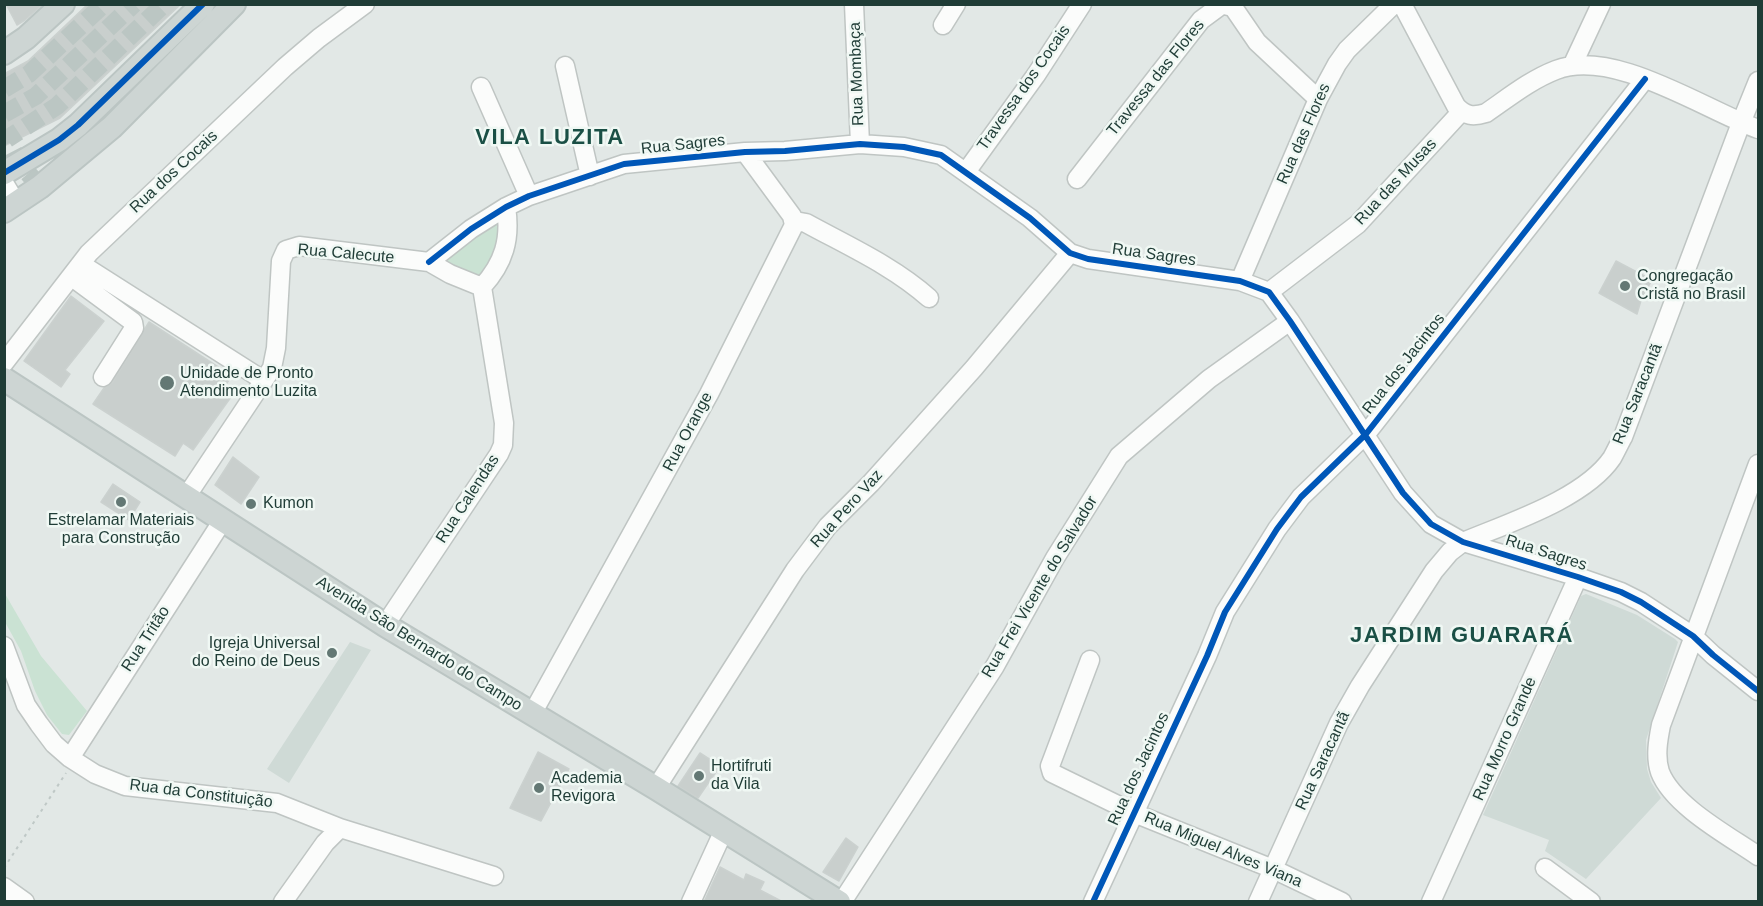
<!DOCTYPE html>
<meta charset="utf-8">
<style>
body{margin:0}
#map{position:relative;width:1763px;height:906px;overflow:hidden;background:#e2e8e6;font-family:Helvetica,sans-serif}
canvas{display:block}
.frame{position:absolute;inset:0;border:6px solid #1f3c36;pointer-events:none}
</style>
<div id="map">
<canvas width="1763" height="906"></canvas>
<div class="frame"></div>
</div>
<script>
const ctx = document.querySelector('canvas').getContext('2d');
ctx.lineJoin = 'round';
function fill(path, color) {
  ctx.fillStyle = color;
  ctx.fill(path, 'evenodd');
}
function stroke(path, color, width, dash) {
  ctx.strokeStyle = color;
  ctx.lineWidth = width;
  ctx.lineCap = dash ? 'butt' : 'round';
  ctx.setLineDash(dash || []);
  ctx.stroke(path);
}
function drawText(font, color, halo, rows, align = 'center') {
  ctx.font = font + ' Helvetica,sans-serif';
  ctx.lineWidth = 5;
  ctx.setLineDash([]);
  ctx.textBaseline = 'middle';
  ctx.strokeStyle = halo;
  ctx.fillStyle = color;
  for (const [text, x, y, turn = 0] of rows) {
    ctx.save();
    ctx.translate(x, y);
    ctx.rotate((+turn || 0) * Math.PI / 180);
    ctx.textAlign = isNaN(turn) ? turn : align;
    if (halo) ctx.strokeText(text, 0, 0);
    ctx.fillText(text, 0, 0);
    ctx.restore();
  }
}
const built = new Path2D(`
 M1586,594l51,21 38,24 3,3 -32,98 1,29 4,13 10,16 -75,81 -41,-28 4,-11 -66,-25 98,-219z
 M350,642l21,8 -82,133 -22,-14z`);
const green = new Path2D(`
 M500,219l-4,37 -16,23 -38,-18z
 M4,592l37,64 46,55 -18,24 -7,-1 -15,-19 -12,-24 -14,-40 -16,-29z`);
const building = new Path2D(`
 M6,4h37l-18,16 -8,5z
 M88,4h93l-121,114 -56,28v-72l24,-13z
 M1616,261l36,19 -10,17 -5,17 -38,-21z
 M71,296l33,25 -39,49 5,4 -9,13 -37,-26z
 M149,322l83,54 -11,15 10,6 -38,53 -10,-7 -8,13 -82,-52 11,-16 8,-5z
 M233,457l26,20 -18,27 -26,-19z
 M113,484l27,18 -11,18 -28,-18z
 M538,752l31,17 -28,52 -31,-13z
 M700,753l20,13 -22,32 -20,-12z
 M846,838l12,9 -19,34 -16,-9z
 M720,867l24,13 2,-6 18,8 -4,8 23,12h-79z`);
const minorTunnel = new Path2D(`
 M4,89l25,-15 75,-70
 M4,114l32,-18 98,-92
 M40,187l-20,-23 -13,-25 50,-33 107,-102`);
const path = new Path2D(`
 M4,868l62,-95`);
const minor = new Path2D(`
 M854,4l6,140
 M1402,4l54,102c9,10 17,11 30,7 22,-15 44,-33 70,-43 58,-22 147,39 202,59
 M943,25l13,-21
 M565,66l25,110
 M1572,66l29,-62
 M481,87l48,109
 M966,172l70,-97 46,-71
 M1077,179l124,-159 19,-14 4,-1 9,2 24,35 61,57
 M4,183l6,10 3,12
 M795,221l11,2c42,23 87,43 123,75
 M429,262l42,-33 35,-22 23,-11 95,-32 121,-12 40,-1 75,-7 44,3 37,8 89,63 40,35 18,6 152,22 29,11 21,29 113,172 28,31 32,18 115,35 43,15 20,10 52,34 20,19 45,36
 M81,264l182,116
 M72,277l61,45 1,6 -31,49
 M1240,281l78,-182 19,-35 10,-14 47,-46
 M482,287c22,-24 29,-48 24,-80
 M1269,292l89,-68 103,-112
 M4,363l85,-110 196,-186 34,-29 46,-34
 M1758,464l-97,261c-3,15 -6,32 -1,47 13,34 69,64 98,84
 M186,497l86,-129 4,-20 5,-87 5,-11 13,-4 130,16 21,12 32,13
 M385,625l114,-171 4,-9 1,-22 -22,-136
 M4,646l22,59 13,19 15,20 16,14 25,16 30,12 152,17 63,25 154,48
 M1090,660l-40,106 2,7 82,40 139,56 69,33
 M532,714l177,-320 85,-169 -2,-9 -47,-64
 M70,758l153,-238
 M656,788l139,-218 33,-44 43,-43 103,-115 96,-115
 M1545,868l46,34
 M4,887l21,15
 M283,902l42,-59 15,-15
 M691,902l33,-72
 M842,902l153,-236 60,-108 64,-102 90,-77 81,-58
 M1093,902l114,-246 18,-44 52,-83 24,-32 65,-63 279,-355
 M1258,902l81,-179 21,-37 74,-115 16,-19 13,-10c45,-19 121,-43 149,-84 4,-7 7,-14 11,-21l118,-314 17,-42
 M1431,902l147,-325`);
const major = new Path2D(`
 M4,53l22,-15 37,-34
 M4,173l55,-33 19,-15 125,-121
 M4,211l36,-24 72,-60 122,-123
 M4,379l381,246 271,163 183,114`);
const cycleway = new Path2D(`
 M4,173l55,-33 19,-15 125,-121
 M429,262l42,-33 35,-22 23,-11 95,-32 121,-12 40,-1 75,-7 44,3 37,8 89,63 40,35 18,6 152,22 29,11 21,29 113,172 28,31 32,18 115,35 43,15 20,10 52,34 20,19 45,36
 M1093,902l114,-246 18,-44 52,-83 24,-32 65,-63 279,-355`);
const markers = [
 [1625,286,6,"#637874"],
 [167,383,8,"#637874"],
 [121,502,6,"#637874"],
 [251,504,6,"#637874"],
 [332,653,6,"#637874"],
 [699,776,6,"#637874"],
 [539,788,6,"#637874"]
];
const streetNames = [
 ["Rua Mombaça",857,74,-92],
 ["Travessa das Flores",1156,78,-51],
 ["Travessa dos Cocais",1024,88,-55],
 ["Rua das Flores",1304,134,-66],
 ["Rua Sagres",683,145,-6],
 ["Rua dos Cocais",174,172,-43],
 ["Rua das Musas",1396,182,-47],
 ["Rua Calecute",346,254,5],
 ["Rua Sagres",1154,255,8],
 ["Rua dos Jacintos",1404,364,-52],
 ["Rua Saracantã",1638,394,-68],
 ["Rua Orange",688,432,-62],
 ["Rua Calendas",468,499,-57],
 ["Rua Pero Vaz",847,509,-48],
 ["Rua Sagres",1546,553,18],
 ["Rua Frei Vicente do Salvador",1040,587,-59],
 ["Rua Tritão",146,639,-57],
 ["Avenida São Bernardo do Campo",419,644,32],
 ["Rua Morro Grande",1505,739,-66],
 ["Rua Saracantã",1323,761,-65],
 ["Rua dos Jacintos",1139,769,-65],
 ["Rua da Constituição",201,794,7],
 ["Rua Miguel Alves Viana",1223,850,23]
];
const poiNames = [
 ["Congregação",1637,277],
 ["Cristã no Brasil",1637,295],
 ["Unidade de Pronto",180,374],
 ["Atendimento Luzita",180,392],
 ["Kumon",263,504],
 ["Estrelamar Materiais",121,521,"center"],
 ["para Construção",121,539,"center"],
 ["Igreja Universal",320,644,"right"],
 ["do Reino de Deus",320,662,"right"],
 ["Hortifruti",711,767],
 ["da Vila",711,785],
 ["Academia",551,779],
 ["Revigora",551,797]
];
const districtNames = [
 ["VILA LUZITA",550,138],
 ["JARDIM GUARARÁ",1462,636]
];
fill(built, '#cfdad6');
fill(green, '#cae2d3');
fill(building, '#c9cfcd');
stroke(building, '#cbd1cf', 1.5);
stroke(minorTunnel, '#bbc6c3', 18, [18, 9]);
stroke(minor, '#bfc5c3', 21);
stroke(major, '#bbc5c3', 26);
stroke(path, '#bfc8c6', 2, [3, 4.5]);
stroke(minor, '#fbfcfb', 18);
stroke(major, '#cdd5d3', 22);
stroke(cycleway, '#0057b8', 6);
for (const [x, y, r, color] of markers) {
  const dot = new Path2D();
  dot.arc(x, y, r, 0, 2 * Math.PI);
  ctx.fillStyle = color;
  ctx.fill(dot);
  stroke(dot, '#f0f8f4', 2);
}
drawText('16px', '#1f3c36', '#f0f8f4', streetNames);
drawText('16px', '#1f3c36', '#f0f8f4', poiNames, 'left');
ctx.letterSpacing = '1.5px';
drawText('bold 22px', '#1a4f45', '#f0f8f4', districtNames);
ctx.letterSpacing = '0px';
</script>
